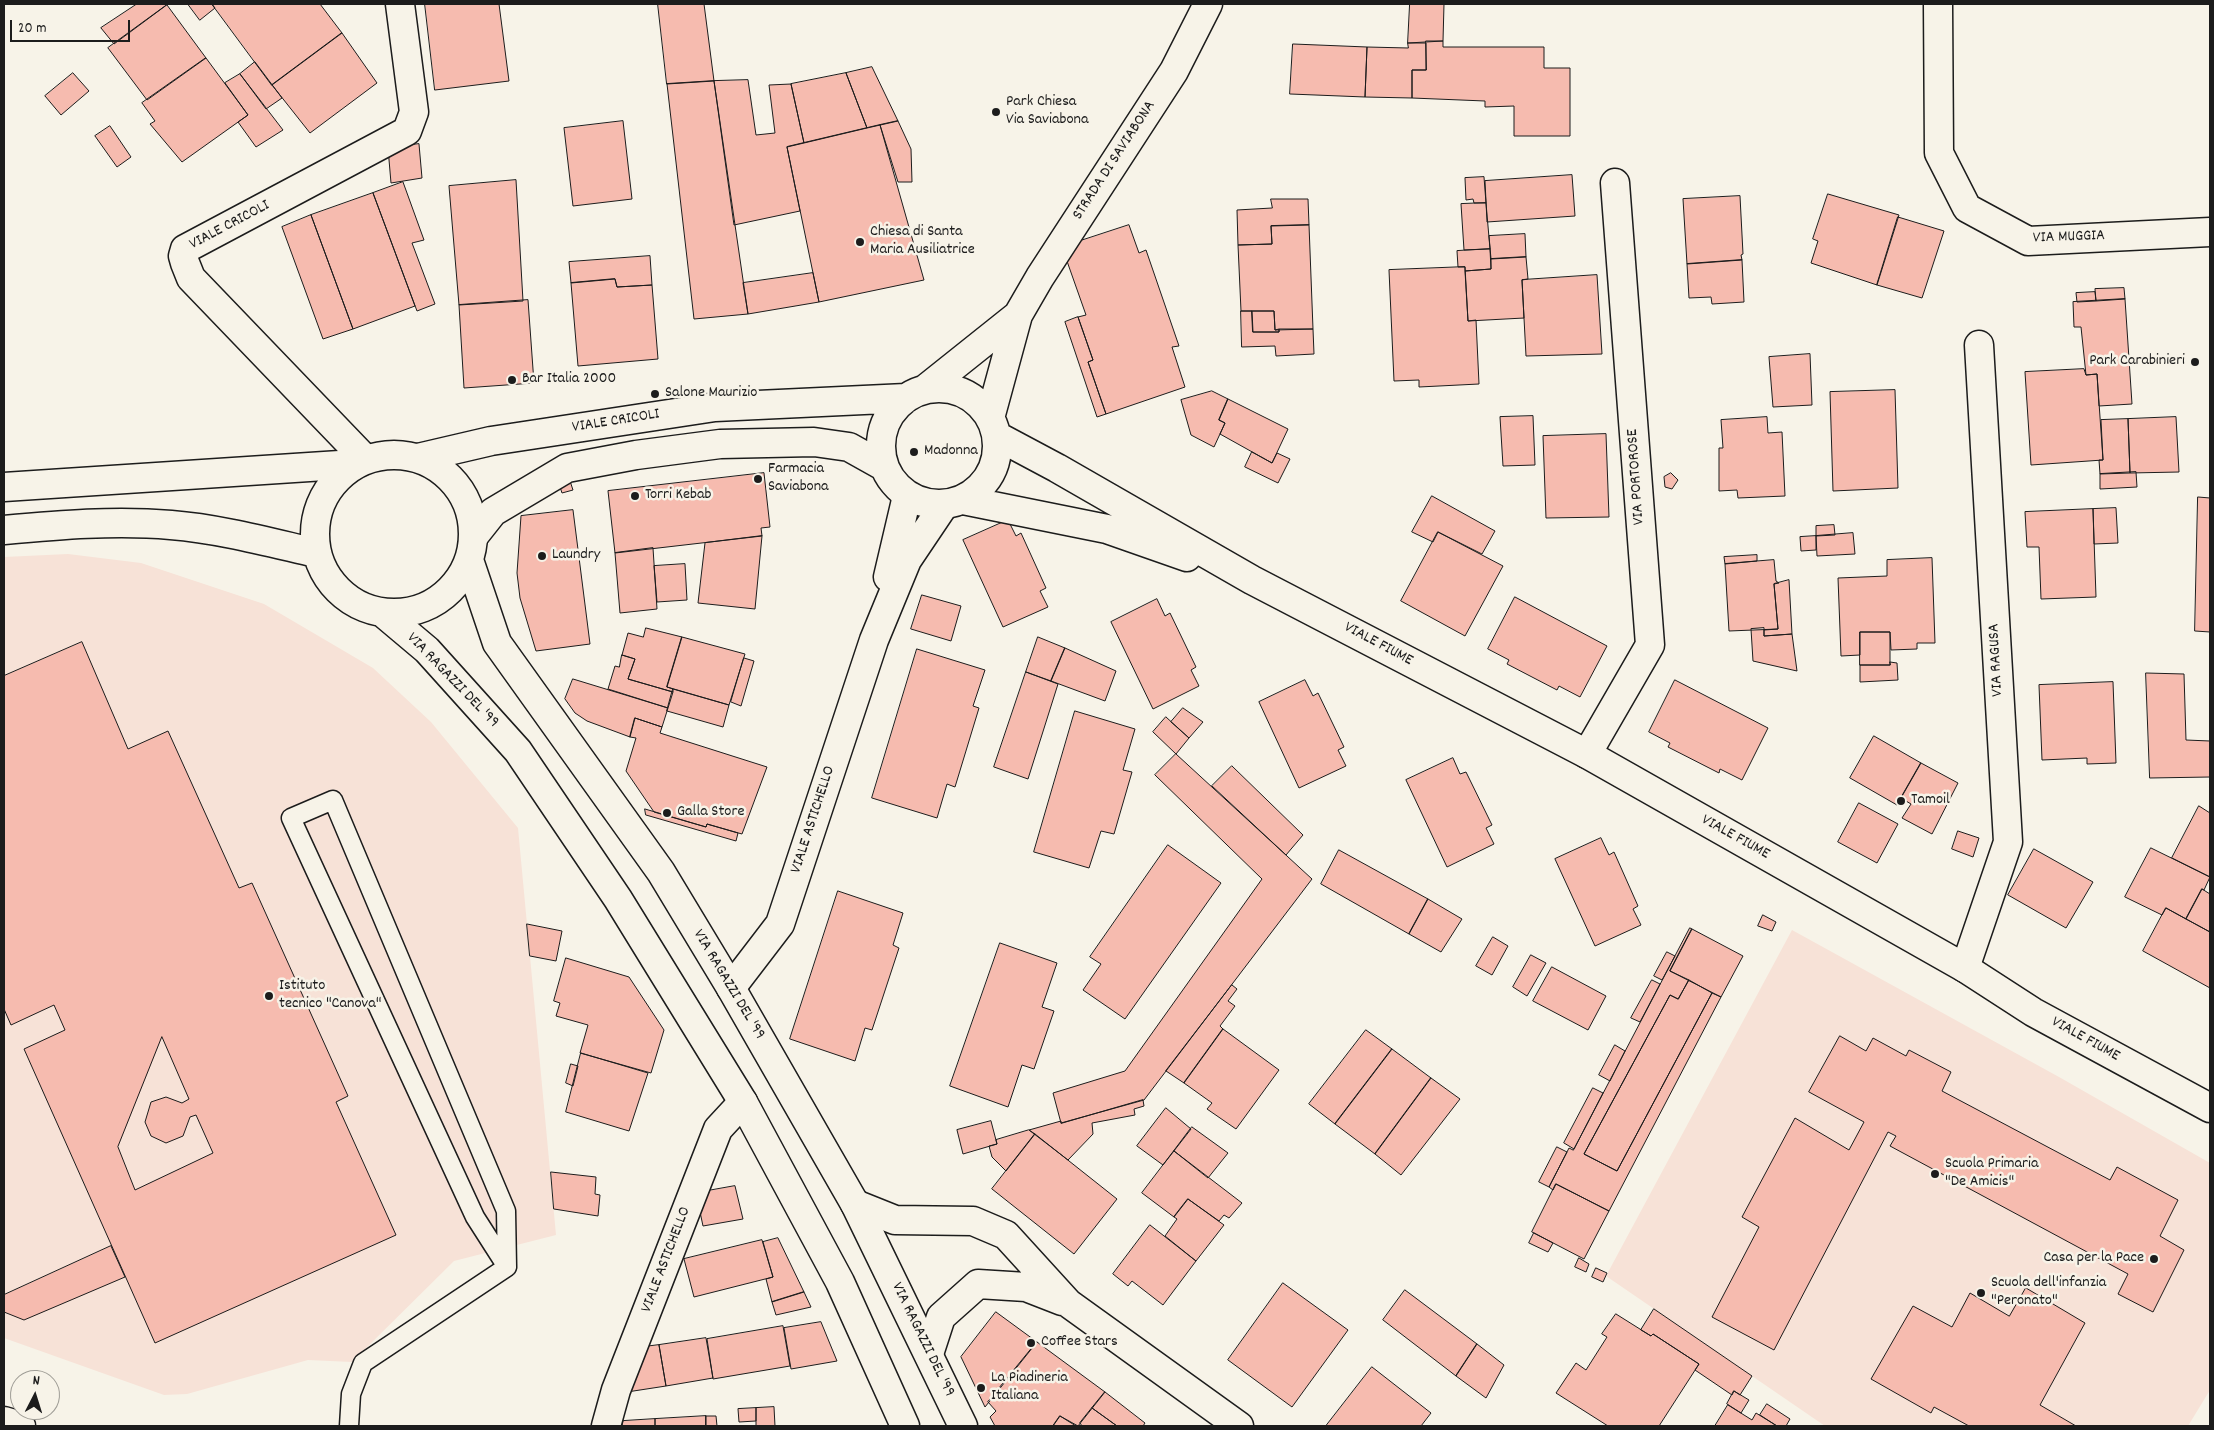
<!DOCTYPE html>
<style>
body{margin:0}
#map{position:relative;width:2214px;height:1430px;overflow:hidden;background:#f7f3e8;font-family:Dekko,sans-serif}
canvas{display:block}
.frame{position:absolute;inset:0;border:5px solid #1c1c1c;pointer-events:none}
.north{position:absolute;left:10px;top:1370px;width:50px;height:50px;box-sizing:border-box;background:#f7f3e8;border:1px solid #9f9d96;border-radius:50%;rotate:5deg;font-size:14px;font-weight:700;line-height:20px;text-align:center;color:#1c1c1c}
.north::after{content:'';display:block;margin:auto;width:18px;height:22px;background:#1c1c1c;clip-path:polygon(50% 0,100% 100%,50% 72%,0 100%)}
.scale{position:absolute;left:10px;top:20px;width:120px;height:22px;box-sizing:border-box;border:2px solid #1c1c1c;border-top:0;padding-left:6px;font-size:15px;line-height:18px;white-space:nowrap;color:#1c1c1c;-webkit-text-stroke:4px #f7f3e8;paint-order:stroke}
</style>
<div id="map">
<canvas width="2214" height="1430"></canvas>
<div class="frame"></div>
<div class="north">N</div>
<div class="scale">20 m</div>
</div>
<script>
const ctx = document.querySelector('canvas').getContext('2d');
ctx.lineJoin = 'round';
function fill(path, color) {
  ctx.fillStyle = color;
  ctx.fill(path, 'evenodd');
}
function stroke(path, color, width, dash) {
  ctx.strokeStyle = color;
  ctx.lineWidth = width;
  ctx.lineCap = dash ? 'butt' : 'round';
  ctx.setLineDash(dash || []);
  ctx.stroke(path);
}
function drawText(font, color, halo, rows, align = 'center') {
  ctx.font = font + ' Dekko,sans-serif';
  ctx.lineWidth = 5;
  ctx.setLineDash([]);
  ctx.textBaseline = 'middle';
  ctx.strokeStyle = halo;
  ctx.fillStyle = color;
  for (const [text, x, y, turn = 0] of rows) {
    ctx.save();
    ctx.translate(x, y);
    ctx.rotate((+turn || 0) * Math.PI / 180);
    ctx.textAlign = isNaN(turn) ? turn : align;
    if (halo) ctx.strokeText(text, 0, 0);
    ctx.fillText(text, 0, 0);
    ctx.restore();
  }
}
const built = new Path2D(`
 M68,554l73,9 123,41 109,64 58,54 87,106 38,407 -102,26 -102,101 -44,-2 -121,34 -23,1 -160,-57v-781z
 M1792,930l267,147 151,86v227l-22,36h-363l-219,-150z`);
const building = new Path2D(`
 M137,4h31l-54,40 -13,-16z
 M188,4h24l3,4 -15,12z
 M212,4h108l22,29 -70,52z
 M425,4h74l10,77 -74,9z
 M658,4h46l10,77 -47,3z
 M1410,4h34l-1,37 -35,2z
 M167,5l39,53 -59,42 -39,-52z
 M342,33l35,50 -67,50 -38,-48z
 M1426,41h17v6h101v21h26v68h-56v-30l-29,1v-6l-73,-3v-28h14z
 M1408,43h18v27h-14v28l-47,-1 2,-50 41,1z
 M1293,44l74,3 -2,50 -75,-3z
 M206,58l42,57 -66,47 -32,-38 5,-3 -13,-18z
 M255,62l27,36 -16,11 -26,-35z
 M872,67l26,54 -31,7 -21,-55z
 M73,73l16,18 -28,24 -16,-19z
 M846,73l21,55 -63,15 -13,-59z
 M240,74l43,56 -27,17 -18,-25 10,-7 -23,-32z
 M748,80l8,55 19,-2 -6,-48 22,-1 13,59 -17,4 13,64 -66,14 -20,-144z
 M714,81l34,233 -54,5 -27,-235z
 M623,121l9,78 -59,7 -9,-78z
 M898,121l13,28 1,33h-14l-18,-57z
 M880,125l44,155 -105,22 -32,-155z
 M110,126l21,31 -14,10 -22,-31z
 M419,144l3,34 -31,5 -3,-35z
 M1572,175l3,41 -88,6 -2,-41z
 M1484,177l2,26h-12l-1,-4 -7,1 -1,-22z
 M516,180l7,121 -64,4 -10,-119z
 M403,182l21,58 -12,3 23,61 -18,7 -44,-118z
 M373,193l42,113 -62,23 -42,-114z
 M1828,194l71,21 -22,70 -66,-22 7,-22 -5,-2z
 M1740,196l3,58 -2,1 1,5 -55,4 -4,-65z
 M1271,199h37l1,26 -38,1 1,18 -34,1 -1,-35 35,-2z
 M1486,203l4,46 -26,1 -3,-46z
 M311,215l42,114 -30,10 -41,-112z
 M1898,217l46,14 -22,67 -45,-13z
 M1129,225l10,28 7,-3 33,96 -7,1 13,40 -79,27 -18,-52 5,-2 -15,-43 8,-2 -24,-68z
 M1309,225l4,104 -38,1 -1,-19h-33l-3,-66 34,-1 -1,-18z
 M1525,234l1,23 -35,2 -2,-23z
 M1490,249l1,20 -26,2v-4h-7l-1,-16z
 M650,256l2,29 -35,2 -2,-8 -44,4 -2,-21z
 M1526,257l2,22 -6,1 2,38 -56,3 -3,-50 26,-2v-10z
 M1742,260l2,42 -32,2 -1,-7 -22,1 -2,-34z
 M1465,267l3,54 8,-1 3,64 -60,3v-7l-25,1 -5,-111z
 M813,273l6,29 -71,12 -5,-31z
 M1597,275l5,79 -76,2 -4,-76z
 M615,279l2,8 35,-2 6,74 -80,7 -7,-83z
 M2124,288l1,11 -29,2 -1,-12z
 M2095,292l1,9 -19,1 -1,-9z
 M2125,299l7,105 -33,2 -2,-32 -11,1 -5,-48h-7l-1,-25z
 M528,300l6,83 -70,5 -5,-83z
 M1241,311h11l1,21h26v-3h34l1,25 -38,2 -1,-10 -33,1z
 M1252,311h22l1,19 4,-1v3h-26z
 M1078,317l15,43 -5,2 18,52 -9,3 -32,-95z
 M1810,354l2,51 -39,2 -4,-50z
 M2084,369l2,6 11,-1 6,86 -72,5 -6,-93z
 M1895,390l3,98 -65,3 -3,-99z
 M1212,391l16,8 -9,21 6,3 -11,24 -23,-12 -10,-35z
 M1228,399l60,30 -16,34 -52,-29 5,-11 -6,-3z
 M1533,416l2,49 -32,1 -3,-49z
 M1767,417l1,16 14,-1 3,64 -47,2 -1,-8 -18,1v-43h4l-2,-28z
 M2176,417l3,55 -49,1 -2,-54z
 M2128,419l2,54 -30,1 -1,-14h4l-2,-40z
 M1606,434l3,83 -63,1 -3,-82z
 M1252,452l20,11 5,-10 13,6 -12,24 -33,-16z
 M2136,472l1,15 -37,2v-15z
 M764,473l6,54 -9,1 1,8 -147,17 -7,-62z
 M1671,473l7,7 -6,9 -7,-2 -1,-10z
 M570,481l3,9 -11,3 -3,-9z
 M1432,496l63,35 -13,23 -44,-22 -5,10 -21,-10z
 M2198,497l12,1v134l-15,-1z
 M2116,508l2,35 -24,1 -1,-35z
 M2093,509l3,88 -55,2 -2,-52h-12l-2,-35z
 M573,510l17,134 -54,7 -16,-53 -3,-25 4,-57z
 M1008,520l8,16 5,-3 25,55 -6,3 8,16 -45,20 -40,-87z
 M1834,525l1,10 -19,1v-10z
 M1438,532l65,34 -38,70 -64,-35z
 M1853,533l2,21 -38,2 -1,-20z
 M762,536l-7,73 -57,-6 7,-60z
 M1816,536v14l-15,1 -1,-14z
 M653,548l4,61 -37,4 -5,-60z
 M1757,555v6l-32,3 -1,-7z
 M1932,558l3,85h-18v6l-26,1 -1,-18h-30v23l-19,1 -3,-78 49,-2v-16z
 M1774,560l2,21 3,2 -5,1 4,45 -49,2 -4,-67z
 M685,564l2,36 -30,2 -3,-36z
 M1789,580l3,54 -28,2v-6l14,-1 -4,-45z
 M922,595l39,11 -10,35 -40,-12z
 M1515,597l92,49 -27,51 -21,-11 -2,4 -50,-26 2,-4 -21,-11z
 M1157,599l8,17 5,-3 26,54 -5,3 8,16 -46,23 -42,-87z
 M646,628l36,9 -15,50 6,2v3l-45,-13 7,-20 -13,-4 6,-22 15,4z
 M1764,628v8l28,-2 5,37 -44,-10 -2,-32z
 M1860,632h30v33h-30z
 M682,637l63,17 -16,51 -62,-18z
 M1038,637l27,11 -14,33 -25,-9z
 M82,642l46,107 40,-18 71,157 13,-5 96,213 -12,6 60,133 -241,108 -131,-294 41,-19 -11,-25 -43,20 -7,-16v-333z
 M1065,648l51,23 -11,30 -54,-20z
 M917,649l68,21 -12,36 6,2 -24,79 -8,-3 -10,34 -65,-20z
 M622,655l13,4 -7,20 45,13 -5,16 -60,-19 7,-23 4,1z
 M744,658l10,3 -13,45 -10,-4z
 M1890,662l7,1 1,17 -38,2v-17h30z
 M1026,672l32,12 -30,95 -34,-12z
 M2146,673l38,1 2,66 24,1v36l-60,1z
 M573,679l95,29 -6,19 -27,-9 -5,19 -43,-16 -12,-8 -10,-14z
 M1305,680l8,16 5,-3 26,54 -6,3 8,16 -47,22 -40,-86z
 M1675,680l93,48 -26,52 -22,-11 -1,4 -51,-26 2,-4 -21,-11z
 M2113,682l3,81 -29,1v-6l-45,2 -3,-75z
 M673,689l56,16 -6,22 -56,-16z
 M1183,708l20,14 -14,16 -18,-16z
 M1075,711l60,18 -12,41 9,2 -18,62 -13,-3 -12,37 -55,-16z
 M1166,717l23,21 -13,16 -23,-22z
 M635,718l27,9 -2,6 107,34 -25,67 -35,-10 -1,3 -52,-15 -28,-41 10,-33 -6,-1z
 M1874,736l47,27 -24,42 -47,-27z
 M1176,754l136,125 -168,221 -83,23 -8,-30 72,-22 137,-192 -107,-104z
 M1453,758l7,16 6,-2 26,53 -6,3 8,16 -47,23 -41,-87z
 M1921,763l37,20 -26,51 -30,-16 9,-14 -10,-6z
 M1232,766l71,69 -17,20 -74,-69z
 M1859,803l39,21 -21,39 -39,-21z
 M2199,806l11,7v64l-38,-19z
 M645,809l61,18 1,-3 31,9 -2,8 -90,-26z
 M1958,831l21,7 -6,19 -21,-8z
 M1601,838l8,17 5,-3 24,54 -5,3 8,16 -46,21 -40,-87z
 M1168,845l53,38 -96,136 -42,-29 18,-26 -11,-7z
 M2151,848l59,29 -6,13 -2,-1 -16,30 -20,-11 -4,7 -37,-18z
 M2034,849l59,33 -27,46 -58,-33z
 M1339,850l89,49 -19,35 -88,-50z
 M2202,889l8,5v38l-24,-13z
 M838,891l65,22 -10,32 6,3 -27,82 -7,-2 -10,33 -65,-22z
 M1428,899l34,20 -21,33 -32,-18z
 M2166,908l44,24v56l-67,-37z
 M1763,915l13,7 -4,9 -14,-5z
 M527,924l35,7 -6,30 -26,-5z
 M1690,928l2,1 -22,42 19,9 -11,19 -8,-4 -86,159 33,17 95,-178 9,4 -112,214 -53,-27 -3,6 -4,-3 20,-39 4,2z
 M1692,929l51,27 -22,41 -51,-26z
 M1493,937l15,9 -16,29 -16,-9z
 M1000,943l57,20 -15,44 12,4 -20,58 -12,-4 -14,42 -58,-21z
 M1667,952l8,4 -13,24 -8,-4z
 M1531,955l15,8 -19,33 -14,-9z
 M566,958l63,19 35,53 -13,43 -71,-20 8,-28 -32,-9 4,-13 -6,-2z
 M1552,967l54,29 -18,34 -55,-29z
 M1652,980l8,4 -20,38 -9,-4z
 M1689,980l23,13 -95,178 -33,-17 86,-159 8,4z
 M1232,985l5,4 -9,12 7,5 -15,20 3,3 -39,54 -18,-12z
 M1223,1029l56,41 -43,59 -29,-20 5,-6 -28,-20z
 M1366,1030l26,19 -57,75 -26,-20z
 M1840,1036l26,15 7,-13 33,18 3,-6 42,22 -9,19 168,89 7,-13 61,33 -18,36 24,14 -31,62 -35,-18 10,-20 -238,-128 6,-10 -8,-4 -114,218 -62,-33 47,-90 -17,-10 53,-99 54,32 15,-28 -55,-30z
 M162,1037l27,62 -7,4 -16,-6 -15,5 -6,20 6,14 15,7 17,-7 7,-19 6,-2 17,38 -78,37 -17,-43z
 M1615,1045l10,6 -15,30 -11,-6z
 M1392,1049l39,29 -56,76 -40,-30z
 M581,1053l67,20 -19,58 -63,-19z
 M571,1064l7,2 -5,20 -7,-3z
 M1431,1078l29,21 -59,76 -26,-21z
 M1593,1088l10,5 -29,56 -10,-6z
 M1143,1100l1,6 -10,3 1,6 -43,8 1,11 -25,26 -39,-30 32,-9v2z
 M1166,1108l25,21 -28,36 -26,-19z
 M991,1121l6,23 -34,10 -6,-24z
 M1192,1127l36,26 -20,25 -34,-27z
 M1029,1130l6,4 -29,37 -14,-14 -3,-11 8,-2 -1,-4z
 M1035,1134l82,65 -43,55 -82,-65z
 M1557,1147l10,5 -18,35 -10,-5z
 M1174,1151l68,52 -13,15 -5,-3 -5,6 -31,-22 -14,18 -32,-24z
 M551,1172l45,5 -1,17 5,1 -2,21 -44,-7z
 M1556,1184l53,27 -25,48 -52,-27z
 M735,1186l8,33 -40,7 -7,-33z
 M1188,1199l36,26 -28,36 -31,-25 12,-17 -3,-2z
 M1150,1225l46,36 -33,44 -31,-24 -4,5 -15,-12z
 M1534,1233l19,10 -5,9 -19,-9z
 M778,1238l26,54 -32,10 -6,-23 7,-2 -10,-35z
 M762,1240l11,37 -79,20 -10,-38z
 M111,1246l14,31 -101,43 -20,-8v-17z
 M1579,1258l10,6 -3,8 -11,-5z
 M1596,1268l11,5 -4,9 -11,-5z
 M1283,1283l65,47 -56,77 -64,-47z
 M2026,1288l59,35 -45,82 36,21h-107l-35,-19 -3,6 -60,-34 42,-73 39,21 18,-34 39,23z
 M1405,1290l72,54 -21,32 -73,-56z
 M804,1292l7,15 -35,8 -4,-13z
 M1654,1309l98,67 -12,19 -6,-4 -2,4 -37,-25 4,-6 -46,-30 -2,2 -10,-6z
 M996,1312l41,30 -52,65 -24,-50z
 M1616,1314l35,22 2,-2 46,30 -40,62h-51l-52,-33 20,-30 10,7 21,-33 -5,-3z
 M821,1322l16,39 -46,8 -7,-41z
 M783,1326l7,40 -77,13 -6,-40z
 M706,1338l7,40 -47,8 -7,-41z
 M1037,1342l68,50 -27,34 -18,-10 -7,10h-58l-5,-9 6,-6 -8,-9z
 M1477,1344l27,21 -18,33 -30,-22z
 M659,1345l7,41 -39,6 16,-45z
 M1372,1367l59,46 -10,13h-95z
 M1734,1391l15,9 -8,13 -14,-9z
 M1105,1392l40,31 -2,3h-26l-25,-18z
 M1767,1404l23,15 -4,7h-9l-17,-11z
 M1728,1405l24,15 4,-7 21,13h-62z
 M774,1407l1,19h-19v-18z
 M756,1408v13l-17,1 -1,-13z
 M1092,1408l25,18h-35l-2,-3z
 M706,1416v10h-51v-7z
 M706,1416h10l1,10h-11z
 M1060,1416l16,10h-23z
 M655,1419v7h-33l1,-5z`);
const lane = new Path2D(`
 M333,800l173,411 1,56 -32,-50 -184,-399z
 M349,1426l2,-32 12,-31 144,-96`);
const street = new Path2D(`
 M1938,4l1,149 28,55 61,33 182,-9
 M365,459l-174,-181 -6,-15 -2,-7 2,-7 222,-118 7,-19 -14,-108
 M888,577l19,-81
 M1587,754l63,-109 -35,-462
 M1965,968l43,-126 -29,-497
 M731,988l49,-64 94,-284 33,-80 37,-55
 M855,1204l40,16 78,1 33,14 62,68 171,123
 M929,1354l12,-37 37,-33 48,3 36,14
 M4,1421l17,5`);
const secondary = new Path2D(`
 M881 446a58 58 0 1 1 116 0a58 58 0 1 1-116 0Z
 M924,390l94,-75
 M990,418l28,-103 22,-38 134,-206 34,-67
 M997,436l60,32 195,112 335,174 378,214 68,44 177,96
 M418,458l73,-17 224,-34 191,-9
 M963,500l144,29 80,28
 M474,536l19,-24 74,-44 69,-13 84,-11 94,-2 35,5 34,19
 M606,1426l10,-36 102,-261 25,-27`);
const primary = new Path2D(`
 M315 534a79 79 0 1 1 158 0a79 79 0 1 1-158 0Z
 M4,487l351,-23
 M4,530c55,-5 111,-10 167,-5 49,4 97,17 145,28
 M469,560l28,83 164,229 70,116 124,216 108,222
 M383,613l44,37 91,101 100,148 125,203 97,180 65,144`);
const markers = [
 [996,112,5,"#1c1c1c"],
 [860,242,5,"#1c1c1c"],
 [2195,362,5,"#1c1c1c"],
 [512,380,5,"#1c1c1c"],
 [655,394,5,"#1c1c1c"],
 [914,452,5,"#1c1c1c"],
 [758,479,5,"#1c1c1c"],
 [635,496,5,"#1c1c1c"],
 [542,556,5,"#1c1c1c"],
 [1901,801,5,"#1c1c1c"],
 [667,813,5,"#1c1c1c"],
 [269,996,5,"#1c1c1c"],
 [1935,1174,5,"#1c1c1c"],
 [2154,1259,5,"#1c1c1c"],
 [1981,1293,5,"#1c1c1c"],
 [1031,1343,5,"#1c1c1c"],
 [981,1388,5,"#1c1c1c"]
];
const poiNames = [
 ["Park Chiesa",1006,103],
 ["Via Saviabona",1006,121],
 ["Chiesa di Santa",870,233],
 ["Maria Ausiliatrice",870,251],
 ["Park Carabinieri",2185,362,"right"],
 ["Bar Italia 2000",522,380],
 ["Salone Maurizio",665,394],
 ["Madonna",924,452],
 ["Farmacia",768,470],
 ["Saviabona",768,488],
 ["Torri Kebab",645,496],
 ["Laundry",552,556],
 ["Tamoil",1911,801],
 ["Galla Store",677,813],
 ["Istituto",279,987],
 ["tecnico \"Canova\"",279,1005],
 ["Scuola Primaria",1945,1165],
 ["\"De Amicis\"",1945,1183],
 ["Casa per la Pace",2144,1259,"right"],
 ["Scuola dell'infanzia",1991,1284],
 ["\"Peronato\"",1991,1302],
 ["Coffee Stars",1041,1343],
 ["La Piadineria",991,1379],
 ["Italiana",991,1397]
];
const streetNames = [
 ["STRADA DI SAVIABONA",1115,161,-57],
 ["VIALE CRICOLI",230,226,-28],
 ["VIA MUGGIA",2069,238,-2],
 ["VIALE CRICOLI",616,422,-9],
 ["VIA PORTOROSE",1637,477,-94],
 ["VIALE FIUME",1378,645,28],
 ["VIA RAGUSA",1997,660,-93],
 ["VIA RAGAZZI DEL '99",452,681,46],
 ["VIALE ASTICHELLO",814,820,-72],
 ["VIALE FIUME",1735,838,29],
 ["VIA RAGAZZI DEL '99",728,985,59],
 ["VIALE FIUME",2085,1040,29],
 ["VIALE ASTICHELLO",667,1260,-69],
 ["VIA RAGAZZI DEL '99",922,1340,64]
];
fill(built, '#f7e2d7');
fill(building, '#f6bbaf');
stroke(building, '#1c1c1c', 1);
stroke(lane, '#1c1c1c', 21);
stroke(street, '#1c1c1c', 31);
stroke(secondary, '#1c1c1c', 31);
stroke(primary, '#1c1c1c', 31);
stroke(lane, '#f7f3e8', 18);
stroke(street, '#f7f3e8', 28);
stroke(secondary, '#f7f3e8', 28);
stroke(primary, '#f7f3e8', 28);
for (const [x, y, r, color] of markers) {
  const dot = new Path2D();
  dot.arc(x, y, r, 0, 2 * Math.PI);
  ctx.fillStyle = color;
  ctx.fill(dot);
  stroke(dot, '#f7f3e8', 2);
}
drawText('16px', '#1c1c1c', '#f7f3e8', poiNames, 'left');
drawText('16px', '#1c1c1c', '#f7f3e8', streetNames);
</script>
